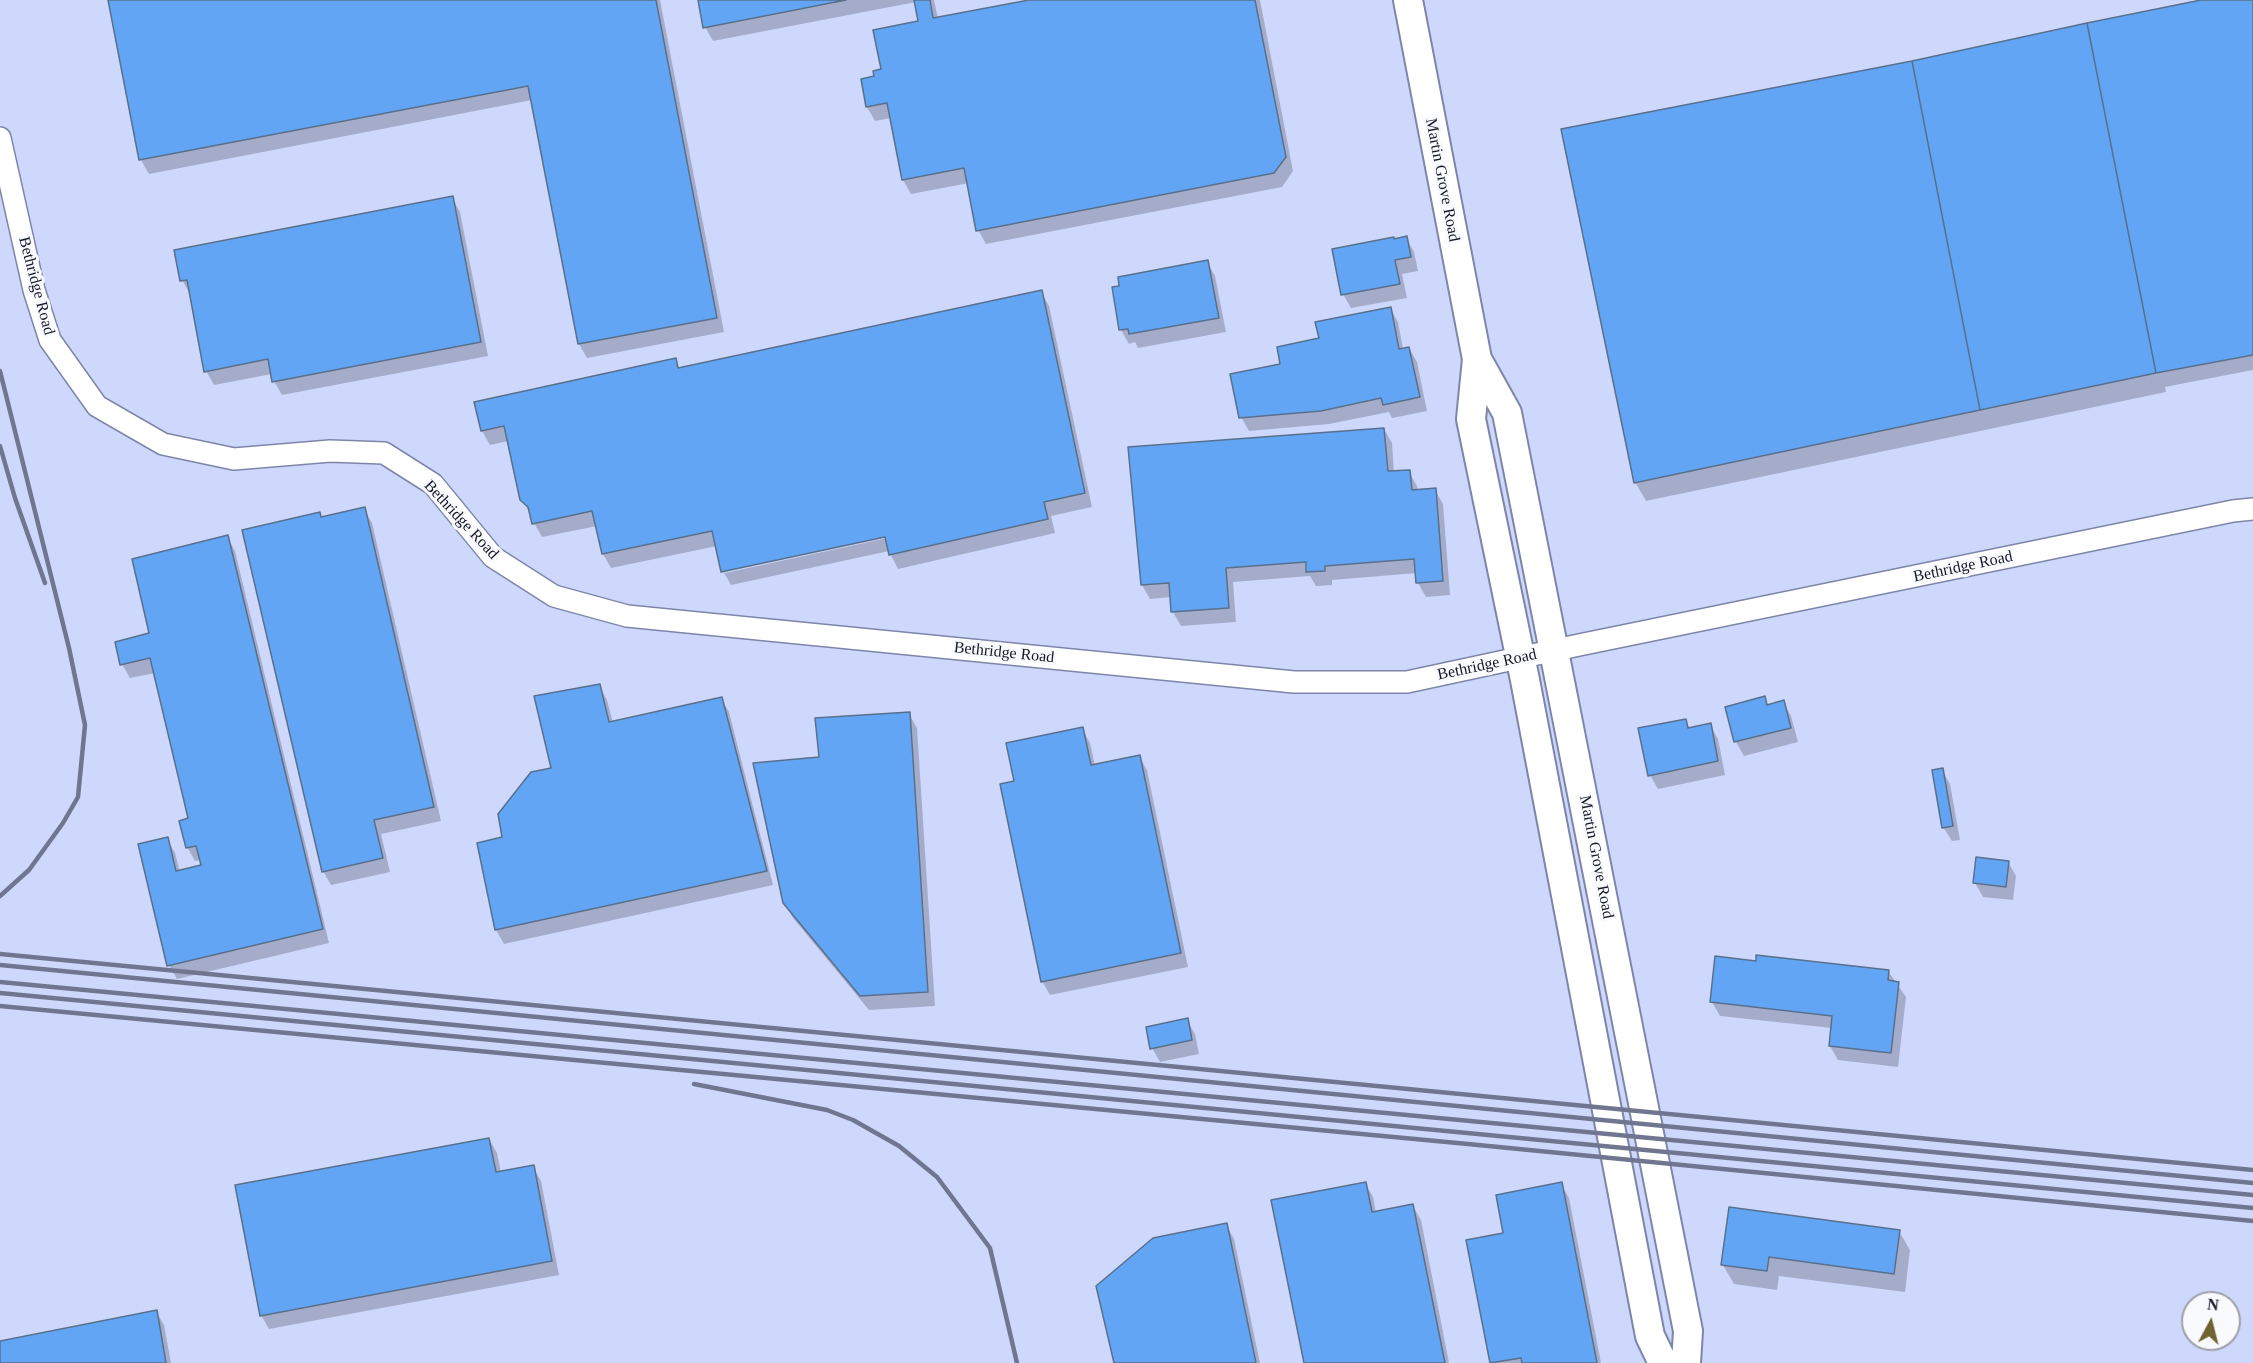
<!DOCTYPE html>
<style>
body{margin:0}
#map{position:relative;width:2253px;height:1363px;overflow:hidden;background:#ced8fd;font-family:Georgia,serif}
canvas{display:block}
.north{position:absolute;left:2181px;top:1291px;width:60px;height:60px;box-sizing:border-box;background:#f9fafe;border:2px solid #9ea0a8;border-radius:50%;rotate:7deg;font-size:16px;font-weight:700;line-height:24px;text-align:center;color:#151826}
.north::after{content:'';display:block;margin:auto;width:21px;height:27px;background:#716330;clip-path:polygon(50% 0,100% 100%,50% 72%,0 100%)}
</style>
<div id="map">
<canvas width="2253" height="1363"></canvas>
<div class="north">N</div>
</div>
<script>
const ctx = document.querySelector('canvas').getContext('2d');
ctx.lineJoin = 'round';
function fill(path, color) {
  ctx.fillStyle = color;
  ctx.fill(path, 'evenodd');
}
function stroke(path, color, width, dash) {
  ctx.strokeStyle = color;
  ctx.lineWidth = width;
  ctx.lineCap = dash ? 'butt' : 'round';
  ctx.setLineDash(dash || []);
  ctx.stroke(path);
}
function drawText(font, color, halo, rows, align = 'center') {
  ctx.font = font + ' Georgia,serif';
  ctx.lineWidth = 6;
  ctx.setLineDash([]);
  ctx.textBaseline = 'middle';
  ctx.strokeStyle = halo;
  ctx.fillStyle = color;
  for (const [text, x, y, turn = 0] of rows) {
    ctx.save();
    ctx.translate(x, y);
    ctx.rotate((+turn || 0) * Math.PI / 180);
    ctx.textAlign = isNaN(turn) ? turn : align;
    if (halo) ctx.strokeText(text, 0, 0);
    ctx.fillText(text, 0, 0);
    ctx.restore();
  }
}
const shadow = new Path2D(`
 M110,0h550l64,332 -137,26 -8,-14 -47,-244 -383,74 -8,-14z
 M700,0h234l4,19 99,-19h223l33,171 -11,16 -296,57 -8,-14 -9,-47 -58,11 -8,-14 -12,-62 -16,3 -8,-14 9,-30 44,-55 -4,-20 -203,39 -8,-14z
 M2209,0h44v370l-88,17 1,5 -520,109 -11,-19 277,-419z
 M452,198l8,14 28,144 -206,39 -8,-14 -2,-7 -58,11 -8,-14 -16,-77 -8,-14z
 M1406,238l8,14 4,19 -16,3 5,24 -56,10 -8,-14 51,-54z
 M1207,262l8,14 11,56 -88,16 -3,-6 -6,2 -8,-14z
 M1041,292l8,14 43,201 -41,9 4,17 -157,36 -9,-18 -158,34 -8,-14 -6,-25 -106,22 -8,-14 -6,-28 -55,11 -8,-14 -2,-7 -11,-17 -13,-58 -18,4 -8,-14 193,-71 5,9zM892,534v3l-167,36v-4z
 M1390,308l8,14 5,27 6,-1 8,14 10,49 -35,7 -3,-6 -60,12 -80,7 -8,-14 41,-52 39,-25z
 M1384,429l8,14 2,30 15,-1 8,14 1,5 17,-1 8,14 7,91 -24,2 -8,-14 -1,-10 -85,7v5l-16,1 -6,-10 -77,6 3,40 -55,4 -8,-14 -1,-15 -22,2 -8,-14z
 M364,509l8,14 69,298 -60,13 9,38 -59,13 -8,-14 -4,-357 3,5z
 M227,537l8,14 94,392 -152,36 -8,-14 -2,-126 8,14 5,19 22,-6 -1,-6 -6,1 -8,-14 3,-27 -35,-147 -25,5 -8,-14 29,-30z
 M599,686l8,14 6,23 108,-25 8,14 44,173 -269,59 -8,-14 -18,-86 26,-6 48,-69z
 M1764,698l5,8 14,-4 8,14 7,26 -54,14 -8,-14 -9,-34z
 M909,714l8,14 18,278 -66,4 -76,-92 -8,-15 36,-145z
 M1685,720l5,9 20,-4 8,14 7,36 -67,14 -8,-14z
 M1082,729l8,14 5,23 44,-10 8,14 41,197 -138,28 -8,-14 -26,-199z
 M1942,770l8,14 10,56 -8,1 -9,-14z
 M2008,862l8,14 -3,24 -30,-3 -8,-14z
 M1888,971l18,26 -8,70 -60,-7 -8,-14 2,-18 -112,-12 -8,-14z
 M1187,1020l8,14 4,20 -39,8 -8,-14z
 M489,1139l8,14 4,20 32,-6 8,14 18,94 -290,54 -8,-14z
 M1365,1183l8,14 3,16 37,-7 8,14 28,143h-143z
 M1561,1184l8,14 32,165h-110l-24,-122 38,-7z
 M1226,1225l8,14 26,124h-145z
 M1899,1231l11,19 -5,42 -126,-16 -2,14 -43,-6 -11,-19z
 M156,1311l8,14 7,38h-171v-21z`);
const building = new Path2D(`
 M108,0h548l61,318 -139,26 -50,-258 -389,74z
 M698,0h148l-143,28z
 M914,0h16l3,18 96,-18h226l31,157 -12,16 -298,58 -12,-63 -62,12 -15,-77 -21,4 -5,-28 13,-3 -1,-5 8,-2 -8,-39 45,-9z
 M2201,0h52v355l-97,18 -69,-350z
 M2087,23l69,350 -176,37 -68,-349z
 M1912,61l68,349 -346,73 -73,-354z
 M453,196l28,146 -209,40 -4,-23 -64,13 -17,-92 -7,1 -6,-31z
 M1407,236l4,21 -16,3 5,24 -59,11 -9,-46 62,-12v2z
 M1208,260l11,58 -90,16 -1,-5 -9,1 -7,-43 7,-1 -1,-9z
 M1042,290l43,203 -41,9 4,17 -159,36 -4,-18 -164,35 -9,-41 -110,23 -10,-43 -60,13 -4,-17 -8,-7 -16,-74 -23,5 -7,-29 202,-44 2,10z
 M1391,307l8,42 10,-2 11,50 -37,8 -2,-7 -60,13 -82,7 -9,-44 50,-10 -3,-17 42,-9 -4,-16z
 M1384,428l4,43 22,-1 2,20 24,-2 7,93 -27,2 -2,-24 -89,7v5l-19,1v-10l-80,6 3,40 -58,4 -2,-29 -28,2 -13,-138z
 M365,507l69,300 -60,13 9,38 -61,14 -80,-342 78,-18 1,5z
 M228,535l95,394 -156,37 -29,-122 30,-7 8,34 25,-6 -5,-19 -10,2 -7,-27 9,-3 -38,-160 -30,7 -5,-23 34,-9 -17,-74z
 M600,684l9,38 113,-25 45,174 -272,59 -18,-87 25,-6 -4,-23 33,-42 20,-4 -17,-72z
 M1765,696l2,9 17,-5 7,28 -57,14 -9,-35z
 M910,712l18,280 -68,4 -77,-93 -30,-140 66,-6 -4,-39z
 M1686,719l2,9 23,-5 7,38 -70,15 -10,-48z
 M1083,727l8,38 49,-10 41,198 -140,29 -41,-198 14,-3 -8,-38z
 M1943,768l10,58 -11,2 -10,-58z
 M1976,857l33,4 -3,26 -33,-4z
 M1756,955l133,15 -1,10 11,2 -8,71 -62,-7 3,-30 -122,-14 5,-46 41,5z
 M1188,1018l4,22 -42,9 -4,-22z
 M489,1138l7,34 38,-7 18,96 -292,55 -25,-131z
 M1366,1182l6,30 41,-8 32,159h-141l-33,-163z
 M1562,1182l35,181h-75l-1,-5 -31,5 -24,-123 37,-7 -7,-38z
 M1729,1207l171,23 -6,44 -125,-17 -2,14 -46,-6z
 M1227,1223l29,140h-142l-18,-77 57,-48z
 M157,1310l9,53h-166v-22z`);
const minor = new Path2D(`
 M0,138l34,152 16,50 47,66 66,38 71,15 96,-8 54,2 49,31 60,73 61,39 73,20 667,66h113l172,-37 654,-134 20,-2`);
const secondary = new Path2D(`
 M1408,0l69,359 -6,60 54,261 125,656 13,27
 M1477,359l30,54 181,918 -2,32`);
const rail = new Path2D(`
 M0,371l69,277 16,77 -7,72 -15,26 -34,47 -29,26
 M0,446l15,52 30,85
 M0,954l2253,216
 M0,965l2253,218
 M0,982l2253,213
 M0,993l2253,215
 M0,1006l1468,138 785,77
 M694,1084l133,26 26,10 46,26 38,31 53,71 27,115`);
const streetNames = [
 ["Martin Grove Road",1442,180,79],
 ["Bethridge Road",36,286,75],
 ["Bethridge Road",461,520,47],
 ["Bethridge Road",1963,567,-12],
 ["Bethridge Road",1004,653,6],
 ["Bethridge Road",1487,665,-12],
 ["Martin Grove Road",1596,857,79]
];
fill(shadow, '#0003');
fill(building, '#63a5f5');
stroke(building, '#59708c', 1.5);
stroke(minor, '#7d86a8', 24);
stroke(secondary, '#7d86a8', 32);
stroke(minor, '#fff', 21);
stroke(secondary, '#fff', 28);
stroke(rail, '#70768f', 4.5);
drawText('16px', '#151826', '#f9fafe', streetNames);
</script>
